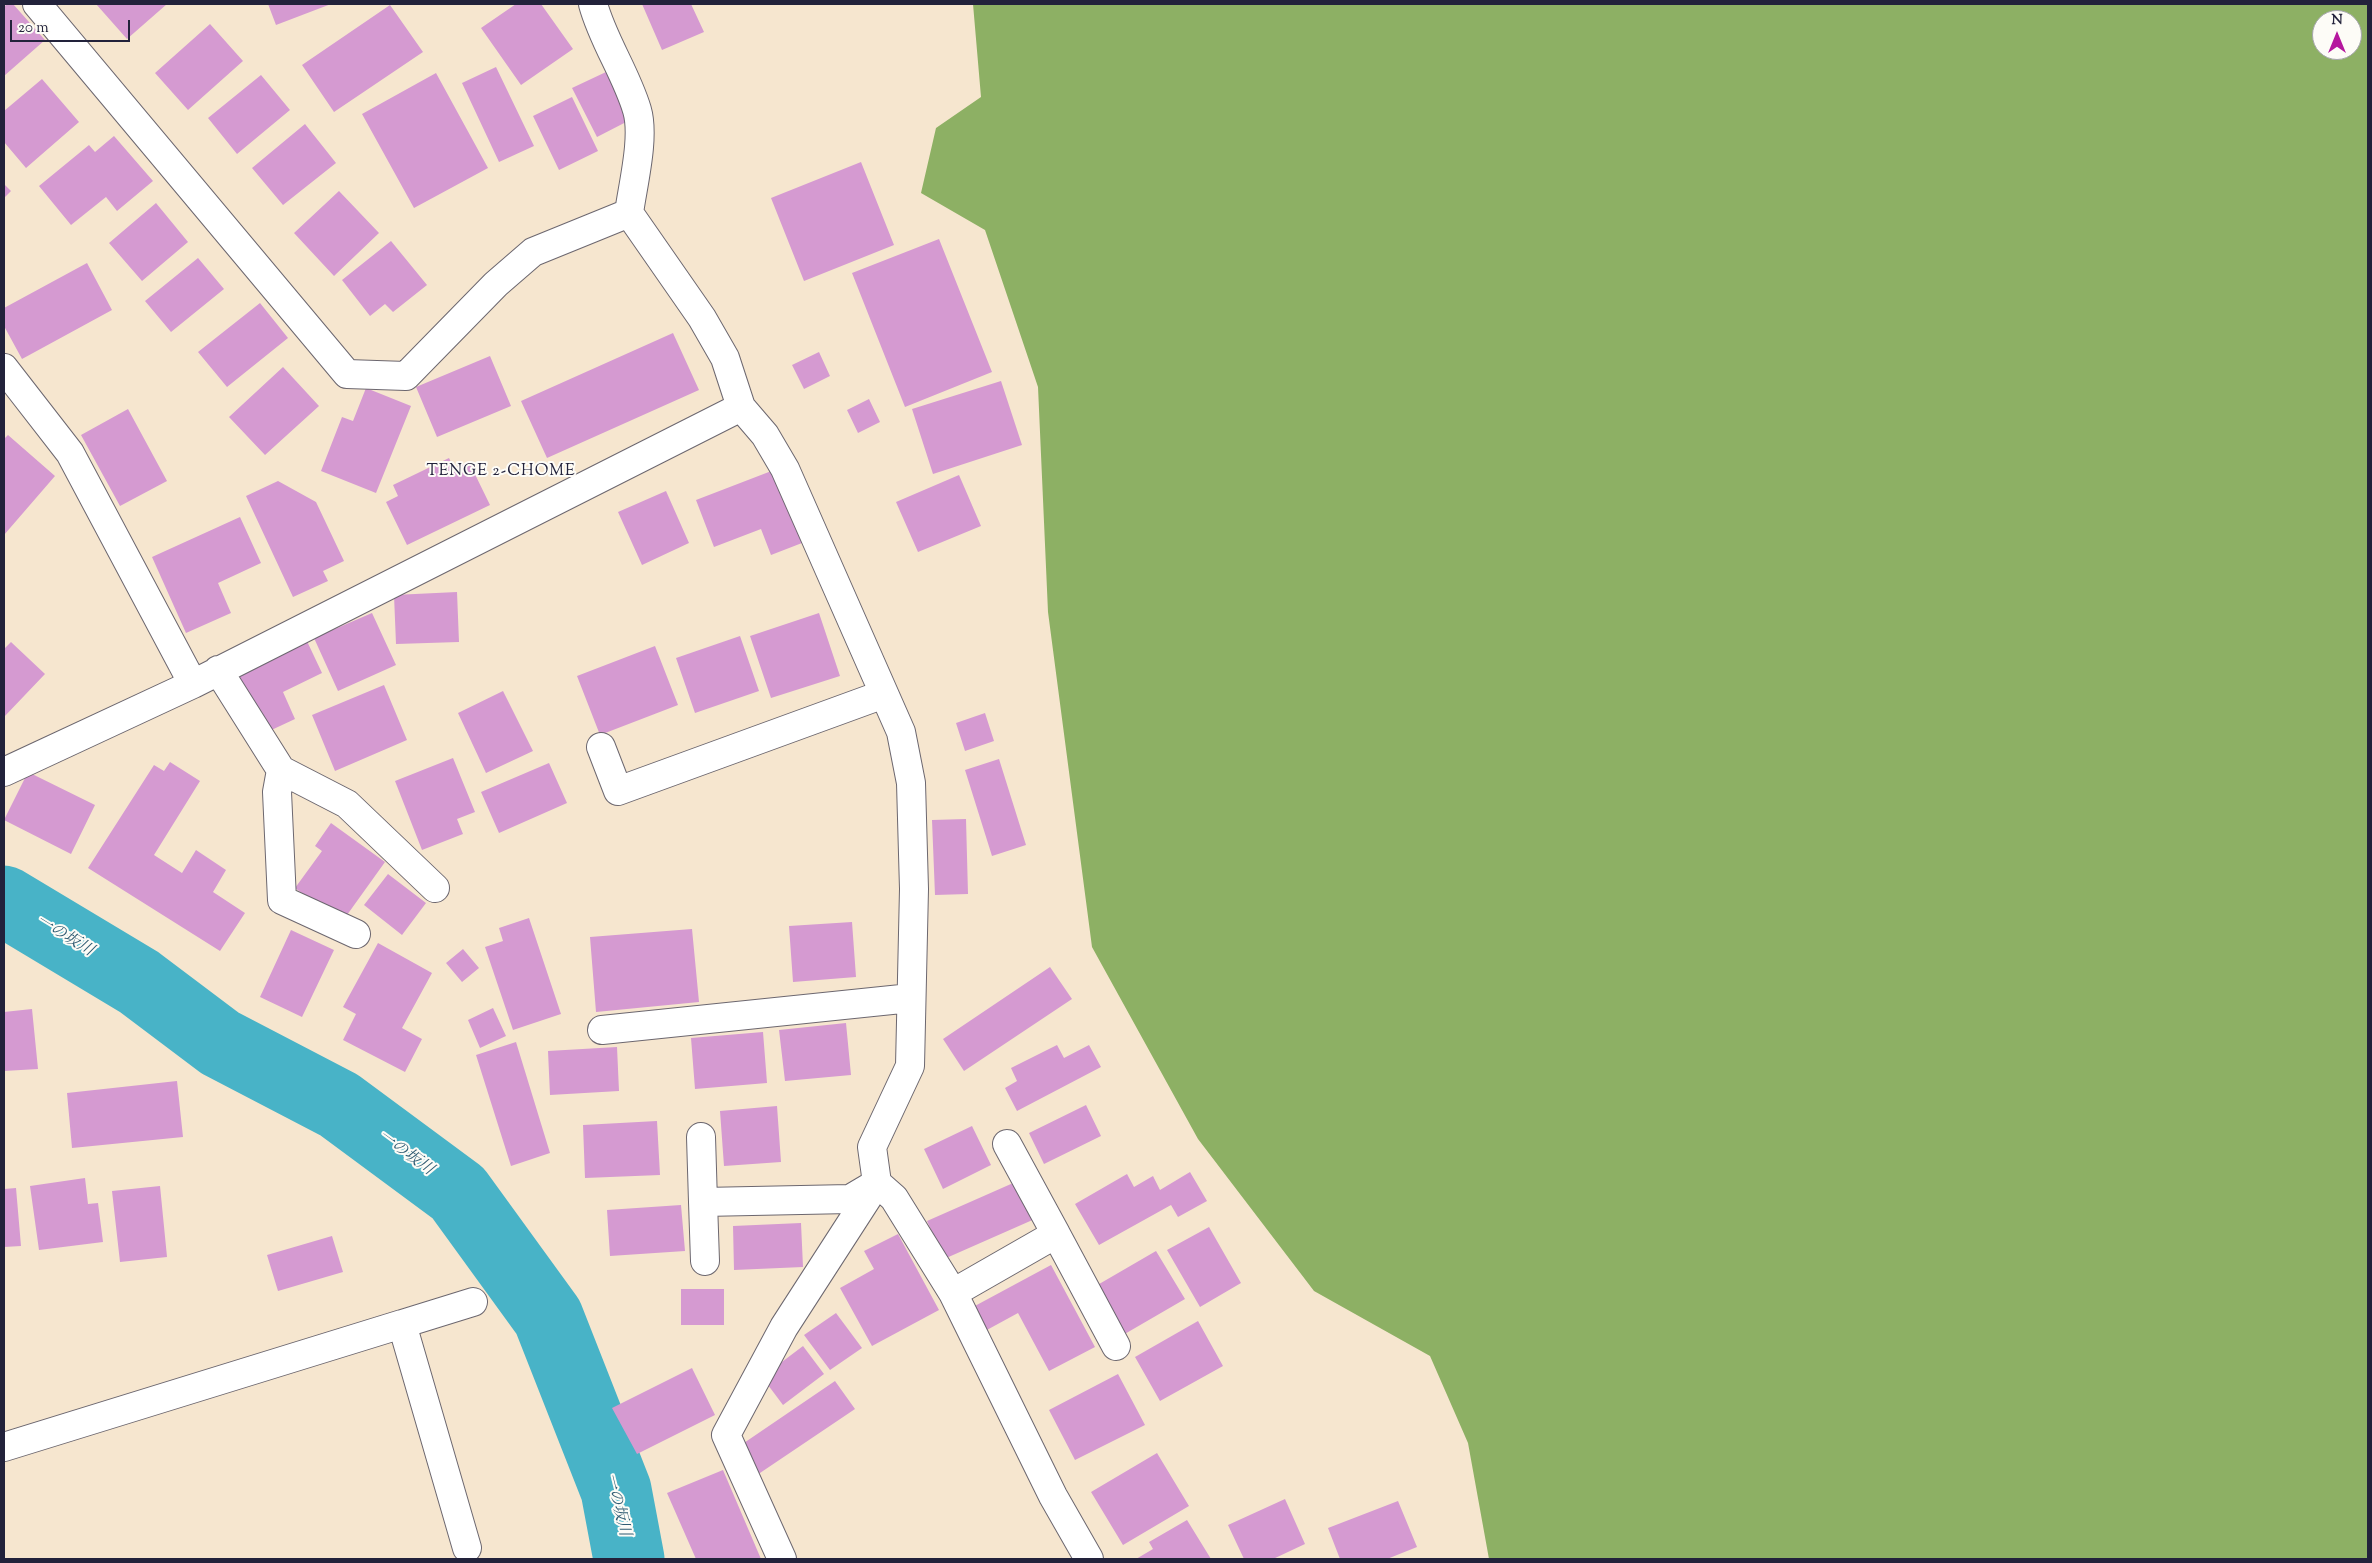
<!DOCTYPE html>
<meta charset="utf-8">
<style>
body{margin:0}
#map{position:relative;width:2372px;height:1563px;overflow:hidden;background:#f6e6cf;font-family:"Sorts Mill Goudy",serif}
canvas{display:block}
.frame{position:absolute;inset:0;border:5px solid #22223b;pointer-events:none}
.north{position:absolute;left:2312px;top:10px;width:50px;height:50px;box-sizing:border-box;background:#fdfcf7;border:1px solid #a5a5ac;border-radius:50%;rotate:0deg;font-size:14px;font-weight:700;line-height:20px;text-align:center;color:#22223b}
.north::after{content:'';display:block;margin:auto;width:18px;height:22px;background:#b5179e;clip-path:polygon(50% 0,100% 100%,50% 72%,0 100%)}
.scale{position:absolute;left:10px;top:20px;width:120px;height:22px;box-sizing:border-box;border:2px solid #22223b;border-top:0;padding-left:6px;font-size:15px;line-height:18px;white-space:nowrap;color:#22223b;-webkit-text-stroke:4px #fdfcf7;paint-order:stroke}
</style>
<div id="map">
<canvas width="2372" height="1563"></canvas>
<div class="frame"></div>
<div class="north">N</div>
<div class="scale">20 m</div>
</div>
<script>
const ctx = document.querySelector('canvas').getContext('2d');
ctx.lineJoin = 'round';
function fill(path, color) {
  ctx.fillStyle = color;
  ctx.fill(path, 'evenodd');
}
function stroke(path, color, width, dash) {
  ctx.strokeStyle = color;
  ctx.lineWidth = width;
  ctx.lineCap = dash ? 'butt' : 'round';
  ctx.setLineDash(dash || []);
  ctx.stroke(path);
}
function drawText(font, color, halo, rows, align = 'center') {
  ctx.font = font + ' "Sorts Mill Goudy","Noto Serif JP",serif';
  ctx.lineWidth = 4;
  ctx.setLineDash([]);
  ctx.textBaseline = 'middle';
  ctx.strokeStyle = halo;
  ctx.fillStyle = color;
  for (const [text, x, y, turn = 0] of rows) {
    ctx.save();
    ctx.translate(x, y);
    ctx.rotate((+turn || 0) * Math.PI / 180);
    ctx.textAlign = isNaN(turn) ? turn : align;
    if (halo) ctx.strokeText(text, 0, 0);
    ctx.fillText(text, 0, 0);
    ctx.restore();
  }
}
const forest = new Path2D(`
 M973,4h1395v1555h-879l-21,-116 -38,-87 -116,-65 -116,-152 -106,-192 -44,-335 -10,-225 -53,-157 -64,-37 15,-65 45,-31zM2322,20h30v30h-30z`);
const river = new Path2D(`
 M4,901l135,81 81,61 119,62 119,88 90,124 68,173 13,69`);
const building = new Path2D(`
 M7,4h6l32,36 -41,36v-69z
 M96,4h71l-40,35z
 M268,4h63l-55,21z
 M516,4h25l32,45 -52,36 -40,-57z
 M642,4h49l13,28 -42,18z
 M390,5l33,47 -89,60 -32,-47z
 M210,24l33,37 -55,49 -33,-37z
 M496,67l38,79 -35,16 -37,-79z
 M606,72l24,48 -33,17 -25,-49z
 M436,73l52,95 -74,40 -52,-94z
 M261,75l29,35 -53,44 -29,-36z
 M42,79l37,43 -53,46 -22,-26v-31z
 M572,97l26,54 -39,19 -26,-54z
 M305,124l31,39 -53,42 -31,-37z
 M114,136l39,45 -36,30 -11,-14 -35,28 -32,-39 50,-41 6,7z
 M861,162l33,83 -90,36 -33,-83z
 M4,184l7,7 -7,7z
 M339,191l40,42 -45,43 -40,-43z
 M156,203l32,39 -46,39 -33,-38z
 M939,239l53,133 -87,35 -53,-134z
 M391,241l36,44 -34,27 -8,-8 -15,12 -28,-36z
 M198,258l26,31 -53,43 -26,-31z
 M87,263l25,47 -90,49 -18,-33v-18z
 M260,303l28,35 -61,49 -29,-35z
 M673,333l26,57 -152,68 -26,-57z
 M819,352l11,24 -26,13 -12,-24z
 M490,356l21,50 -74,31 -21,-50z
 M283,367l36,39 -54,49 -36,-38z
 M1001,381l21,64 -89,29 -21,-65z
 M366,388l45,18 -35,87 -55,-22 21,-54 11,4z
 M869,399l11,23 -22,11 -11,-23z
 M128,409l39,72 -47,25 -39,-71z
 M8,435l47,41 -51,59v-96z
 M449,458l5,10 15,-6 21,43 -83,40 -21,-43 12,-6 -5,-11z
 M774,470l28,73 -31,12 -10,-26 -47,18 -18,-47z
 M959,475l22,51 -63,26 -22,-50z
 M278,481l38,21 28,59 -21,10 5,10 -35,16 -47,-101z
 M666,491l23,52 -47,22 -24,-53z
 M240,517l21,46 -43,20 13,30 -45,20 -34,-76z
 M457,592l2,50 -63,2 -2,-49z
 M372,613l24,52 -58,26 -24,-53z
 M819,613l21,63 -69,22 -21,-62z
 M740,636l19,55 -64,22 -19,-55z
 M305,637l17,36 -39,19 12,27 -30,14 -29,-63z
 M11,642l34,32 -41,43v-68z
 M655,646l23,59 -78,30 -23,-59z
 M384,685l23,55 -72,31 -23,-56z
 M503,691l30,60 -47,22 -28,-60z
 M985,713l9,28 -29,10 -9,-28z
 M453,758l22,54 -18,7 6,15 -41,16 -27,-69z
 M999,759l27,86 -34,11 -27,-86z
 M170,762l30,19 -46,74 28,18 14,-23 30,20 -13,22 32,21 -25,38 -132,-83 66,-103 10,6z
 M549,763l18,40 -68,30 -18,-41z
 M28,772l67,33 -24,49 -67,-34z
 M966,819l2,75 -33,1 -3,-75z
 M331,823l54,39 -43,60 -47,-34 27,-37 -7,-5z
 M388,874l38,29 -24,32 -38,-30z
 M529,918l32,96 -48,16 -28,-83 18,-6 -4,-13z
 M852,922l4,55 -63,5 -4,-56z
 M692,929l7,73 -103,10 -6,-75z
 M291,930l43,20 -32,67 -42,-20z
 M378,943l54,30 -30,55 20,11 -17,33 -62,-32 13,-26 -13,-7z
 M463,949l16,19 -17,14 -16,-19z
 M1050,967l22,32 -108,72 -21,-32z
 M493,1008l13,28 -26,12 -12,-28z
 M32,1009l6,60 -34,2v-59z
 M846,1023l5,52 -66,6 -6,-51z
 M763,1032l4,51 -72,6 -4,-51z
 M516,1042l34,111 -39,13 -35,-111z
 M1057,1045l7,13 25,-13 12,22 -84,44 -12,-23 12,-7 -6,-13z
 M617,1047l2,44 -69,4 -2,-44z
 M177,1081l6,56 -111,11 -5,-55z
 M1086,1105l15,31 -57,28 -15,-31z
 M777,1106l4,56 -57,4 -4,-55z
 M657,1121l3,54 -75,3 -2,-53z
 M972,1126l19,39 -48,24 -19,-40z
 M1190,1172l17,29 -29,16 -7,-12 -72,40 -24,-41 52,-30 7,13 19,-11 7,14z
 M85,1178l3,26 10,-1 5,39 -64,8 -9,-64z
 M1020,1180l17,38 -93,41 -17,-38z
 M160,1186l7,71 -47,5 -8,-71z
 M16,1188l5,58 -17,1v-58z
 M681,1205l4,46 -75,5 -3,-46z
 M801,1223l2,44 -69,3 -1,-44z
 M1209,1227l32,56 -41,24 -33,-57z
 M898,1234l41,76 -67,36 -32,-58 34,-19 -10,-18z
 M332,1236l11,36 -65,19 -11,-36z
 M1156,1251l29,48 -62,36 -29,-48z
 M1051,1265l44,82 -46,24 -31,-58 -33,18 -12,-24z
 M681,1289h43v36h-43z
 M836,1313l26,35 -32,22 -26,-35z
 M1198,1321l25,45 -63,35 -25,-44z
 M803,1346l21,28 -41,31 -21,-28z
 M692,1368l23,47 -78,39 -25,-46z
 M1118,1374l27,51 -70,35 -26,-50z
 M835,1381l20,28 -98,66 -19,-28z
 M1157,1453l32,53 -66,39 -32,-53z
 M723,1470l38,89h-65l-29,-66z
 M1285,1499l20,45 -32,15h-29l-16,-34z
 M1398,1501l19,46 -30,12h-47l-12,-31z
 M1187,1520l24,39h-75l17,-10 -4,-7z`);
const minor = new Path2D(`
 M37,4l310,370 59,2 90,-92 37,-32 96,-39
 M593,4c10,37 33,69 44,106 8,27 -4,74 -8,103l73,105 23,40 16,49 24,28 20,34 116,263 10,51 3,106 -4,177 -38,81 5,36 -93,144 -58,108 56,124
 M4,368l66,85 123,231
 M218,670l63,100 66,34 88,84
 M601,747l17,44 266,-97
 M281,770l-4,22 5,108 74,34
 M4,772l189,-88 548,-277
 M602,1030l309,-32
 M701,1137l2,65 147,-3 27,-16
 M877,1183l17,15 59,95 100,203 36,63
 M703,1202l2,59
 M1056,1234l60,112
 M953,1293l103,-59 -49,-90
 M402,1324l71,-22
 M4,1447l398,-123 65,224`);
const neighbourhoodNames = [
 ["TENGE 2-CHOME",501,472]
];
const waterNames = [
 ["一の坂川",64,937,31],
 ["一の坂川",405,1154,36],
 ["一の坂川",616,1505,76]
];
fill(forest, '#8db064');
stroke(river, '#48b3c7', 71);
fill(building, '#d59ad1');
stroke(minor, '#6c676f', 30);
stroke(minor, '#fff', 28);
ctx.letterSpacing = '1px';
drawText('16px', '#22223b', '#fdfcf7', neighbourhoodNames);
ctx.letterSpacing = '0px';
drawText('italic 16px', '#315c73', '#fdfcf7', waterNames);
</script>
